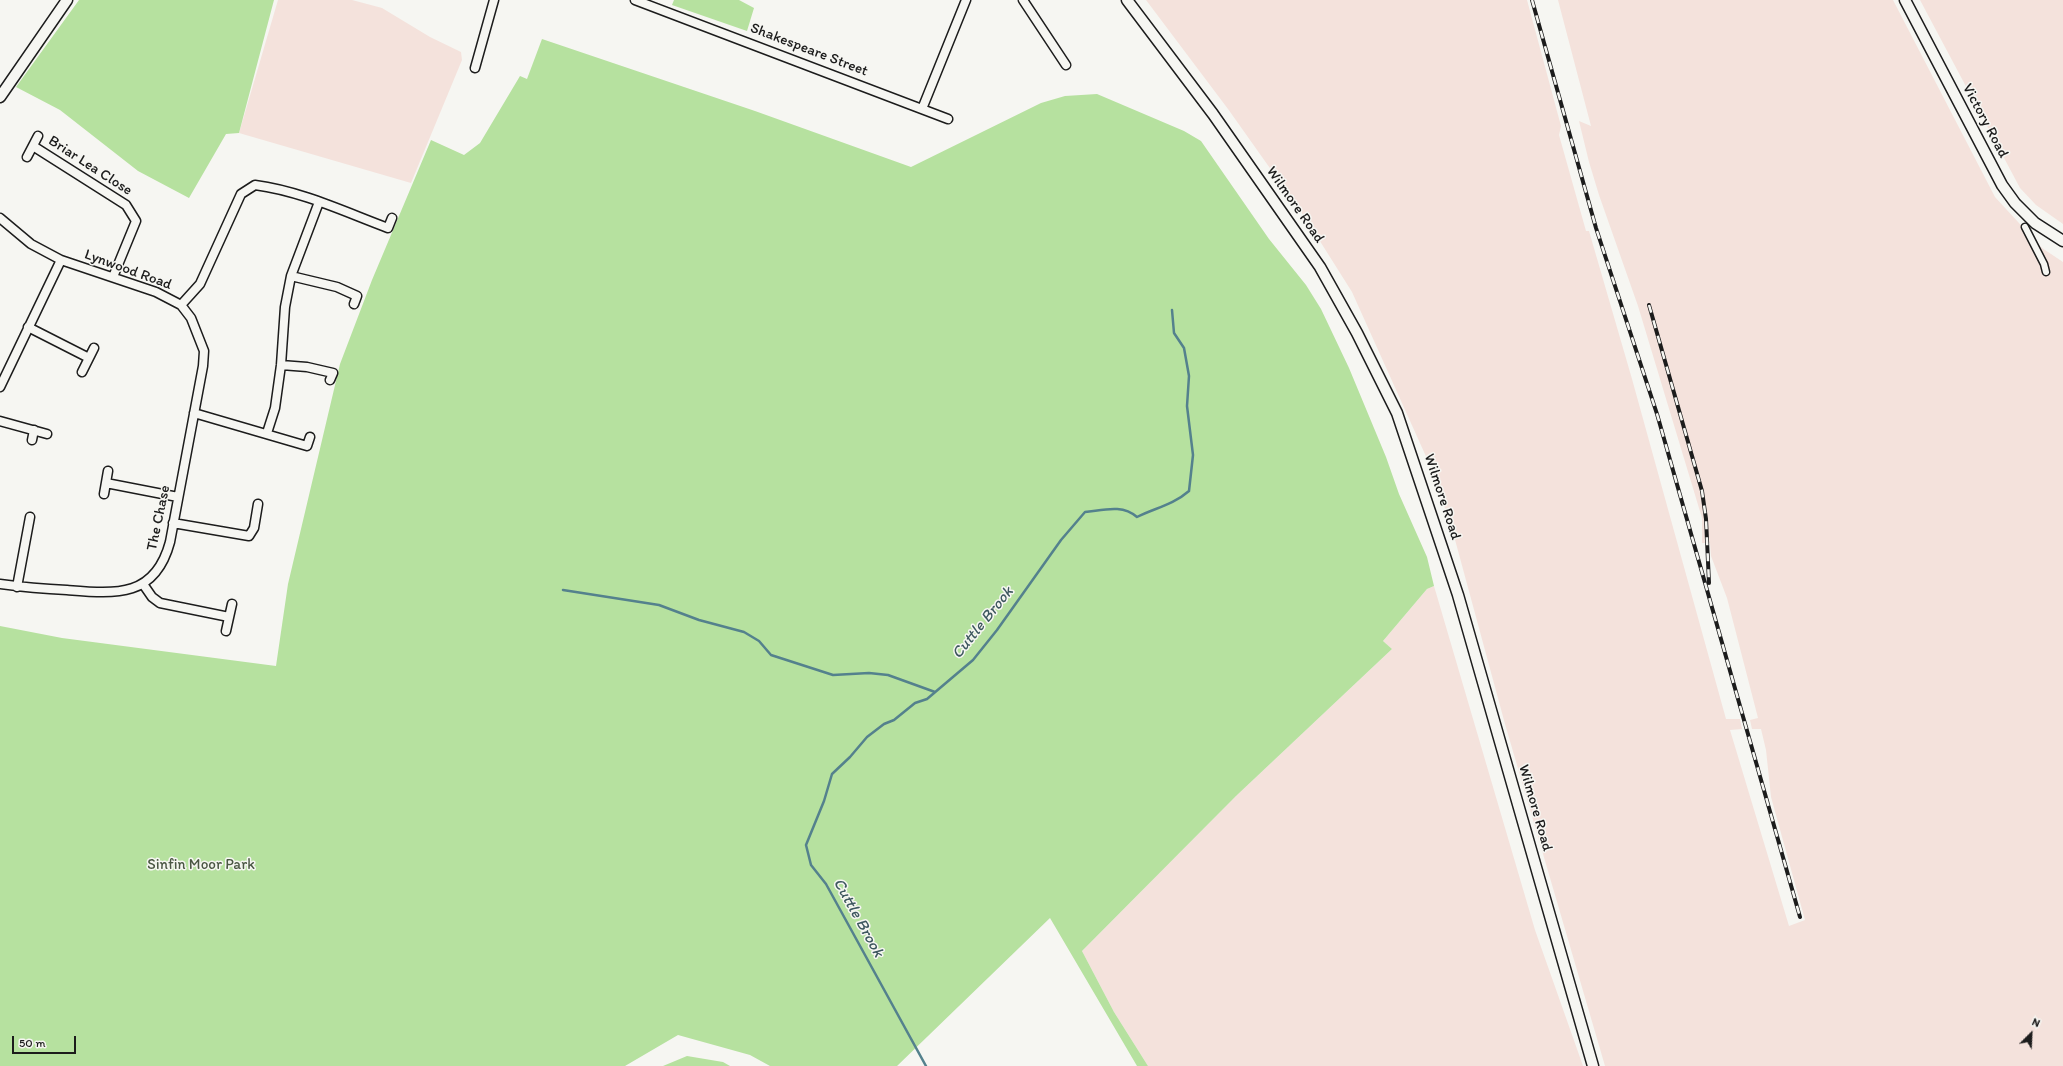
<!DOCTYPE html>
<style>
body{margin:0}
#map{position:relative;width:2063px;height:1066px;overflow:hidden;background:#f6f6f2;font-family:Itim,sans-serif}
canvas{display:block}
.north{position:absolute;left:2011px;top:1014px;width:40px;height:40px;-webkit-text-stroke:3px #f6f6f2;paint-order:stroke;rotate:24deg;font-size:11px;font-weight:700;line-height:16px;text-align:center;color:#1c1c1c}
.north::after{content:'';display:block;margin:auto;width:14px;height:18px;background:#1c1c1c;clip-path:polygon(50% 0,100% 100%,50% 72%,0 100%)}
.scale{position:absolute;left:12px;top:1036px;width:64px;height:18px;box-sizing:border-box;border:2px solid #1c1c1c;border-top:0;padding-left:5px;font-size:12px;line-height:14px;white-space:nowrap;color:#1c1c1c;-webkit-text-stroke:3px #f6f6f2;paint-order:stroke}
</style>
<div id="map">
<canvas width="2063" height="1066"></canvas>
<div class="north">N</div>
<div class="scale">50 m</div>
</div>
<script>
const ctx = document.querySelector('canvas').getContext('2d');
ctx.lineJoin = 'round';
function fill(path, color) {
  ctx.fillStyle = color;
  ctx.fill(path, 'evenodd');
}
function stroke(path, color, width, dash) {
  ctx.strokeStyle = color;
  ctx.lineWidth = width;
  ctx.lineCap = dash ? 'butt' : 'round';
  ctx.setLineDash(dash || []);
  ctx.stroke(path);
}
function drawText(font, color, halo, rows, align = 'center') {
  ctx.font = font + ' Itim,sans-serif';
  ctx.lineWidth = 3;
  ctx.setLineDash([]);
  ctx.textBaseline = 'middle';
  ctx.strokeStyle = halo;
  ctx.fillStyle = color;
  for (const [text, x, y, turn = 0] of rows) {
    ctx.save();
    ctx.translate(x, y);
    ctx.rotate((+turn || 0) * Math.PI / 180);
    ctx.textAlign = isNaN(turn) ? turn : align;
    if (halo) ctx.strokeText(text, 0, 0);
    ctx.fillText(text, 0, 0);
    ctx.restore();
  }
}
const built = new Path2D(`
 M278,0h74l30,8 48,29 31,15 1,8 -51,123 -172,-50z
 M1146,0h381l34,126 -2,9 27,96h3l43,148 94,340h14l2,10 -12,1 59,196 16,-6 -34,-123 -5,-47 -5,-21h-9l-2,-9 8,-2 -31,-120 -16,-42 -1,-13h-8v-25l-64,-212 -39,-111 -10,-33 -10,-41 12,5 -33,-126h335l102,197 47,51 21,14v804h-458l-100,-342 -51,-188 -21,-64 -81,-180 -46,-73 -78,-110z
 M1920,0h143v224l-27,-19 -16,-17z
 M1434,586l101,344 48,136h-435l-34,-54 -32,-61 154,-155 156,-147 -9,-8 44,-52z`);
const green = new Path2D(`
 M79,0h195l-35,133 -13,1 -37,64 -51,-27 -78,-61 -44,-23z
 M674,0h65l15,8 -7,23 -75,-26z
 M542,39l213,72 156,56 130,-64 24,-7 32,-2 87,37 17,10 68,98 37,46 15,24 28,59 37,89 13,37 28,63 7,29 -7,3 -44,52 9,8 -156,147 -154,155 32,61 34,54h-11l-87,-148 -153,148h-127l-20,-11 -72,-20 -53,31h-625v-440l62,12 214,28 12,-82 52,-220 32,-84 59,-140 33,15 16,-12 40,-67 7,3z
 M687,1056l36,6 7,4h-67z`);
const stream = new Path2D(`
 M563,590l96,15 40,15 45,12 15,9 12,14 62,20 36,-2 19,2 47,17
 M926,1066l-100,-182 -15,-19 -5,-20 18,-44 8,-27 18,-17 17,-20 17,-13 10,-4 21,-17 12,-4 46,-39 24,-30 64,-90 24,-28c19,-2 37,-8 52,5 18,-9 36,-12 52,-26l4,-36 -6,-49 2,-30 -5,-28 -10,-15 -2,-23`);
const pedestrian = new Path2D(`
 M2025,227l19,37 2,8`);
const minor = new Path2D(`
 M635,0l313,119
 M1023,0l43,65
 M475,68l19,-68
 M922,109l44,-109
 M33,146l93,59 10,16 -23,56
 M27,157l11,-21
 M0,218l31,26 30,16 95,32 25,13 10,13 13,33 -1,15 -33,176c-15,56 -54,52 -103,48 -22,-1 -45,-3 -67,-6
 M291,276l46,11 20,9 -3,8
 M181,305l19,-21 41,-90 14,-9c46,6 90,27 133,43l4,-10
 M28,327l61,31
 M281,365l26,2 26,6 -3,7
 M82,372l12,-24
 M0,387l61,-127
 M194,413l113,33 3,-9
 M0,421l47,13
 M267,433l8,-25 6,-43 4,-58 6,-31 28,-74
 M32,440l2,-10
 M106,483l72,14
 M104,494l4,-23
 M173,523l76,13 5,-8 4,-24
 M143,584l9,13 8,6 69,14
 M17,587l13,-70
 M226,631l6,-27`);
const tertiary = new Path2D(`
 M1127,0l86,114 107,153 37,66 40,80 61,182 135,471
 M1905,0l97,185 13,18 20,20 28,18
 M0,97l67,-97`);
const rail = new Path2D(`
 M1532,0l64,228 61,186 143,503
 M1649,305l53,186 4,28 3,64`);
const streetNames = [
 ["Shakespeare Street",809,50,21],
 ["Victory Road",1985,121,62],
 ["Briar Lea Close",90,166,33],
 ["Wilmore Road",1295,205,55],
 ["Lynwood Road",128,270,20],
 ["Wilmore Road",1442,497,72],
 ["The Chase",159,518,-78],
 ["Wilmore Road",1535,808,74]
];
const parkNames = [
 ["Sinfin Moor Park",201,865]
];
const waterNames = [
 ["Cuttle Brook",983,623,-51],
 ["Cuttle Brook",858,918,61]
];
fill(built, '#f4e2dc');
fill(green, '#b6e19f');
stroke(stream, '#54818d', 2.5);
stroke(pedestrian, '#1c1c1c', 9);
stroke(minor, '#1c1c1c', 11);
stroke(tertiary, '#1c1c1c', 13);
stroke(pedestrian, '#f6f6f2', 6);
stroke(minor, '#f6f6f2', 8);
stroke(tertiary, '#f6f6f2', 10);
stroke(rail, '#1c1c1c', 4);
stroke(rail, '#f6f6f2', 2.5, [8]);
drawText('15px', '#1c1c1c', '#f6f6f2', streetNames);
drawText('15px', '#4a5743', '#f6f6f2', parkNames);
drawText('italic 16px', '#3d575e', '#f6f6f2', waterNames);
</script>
